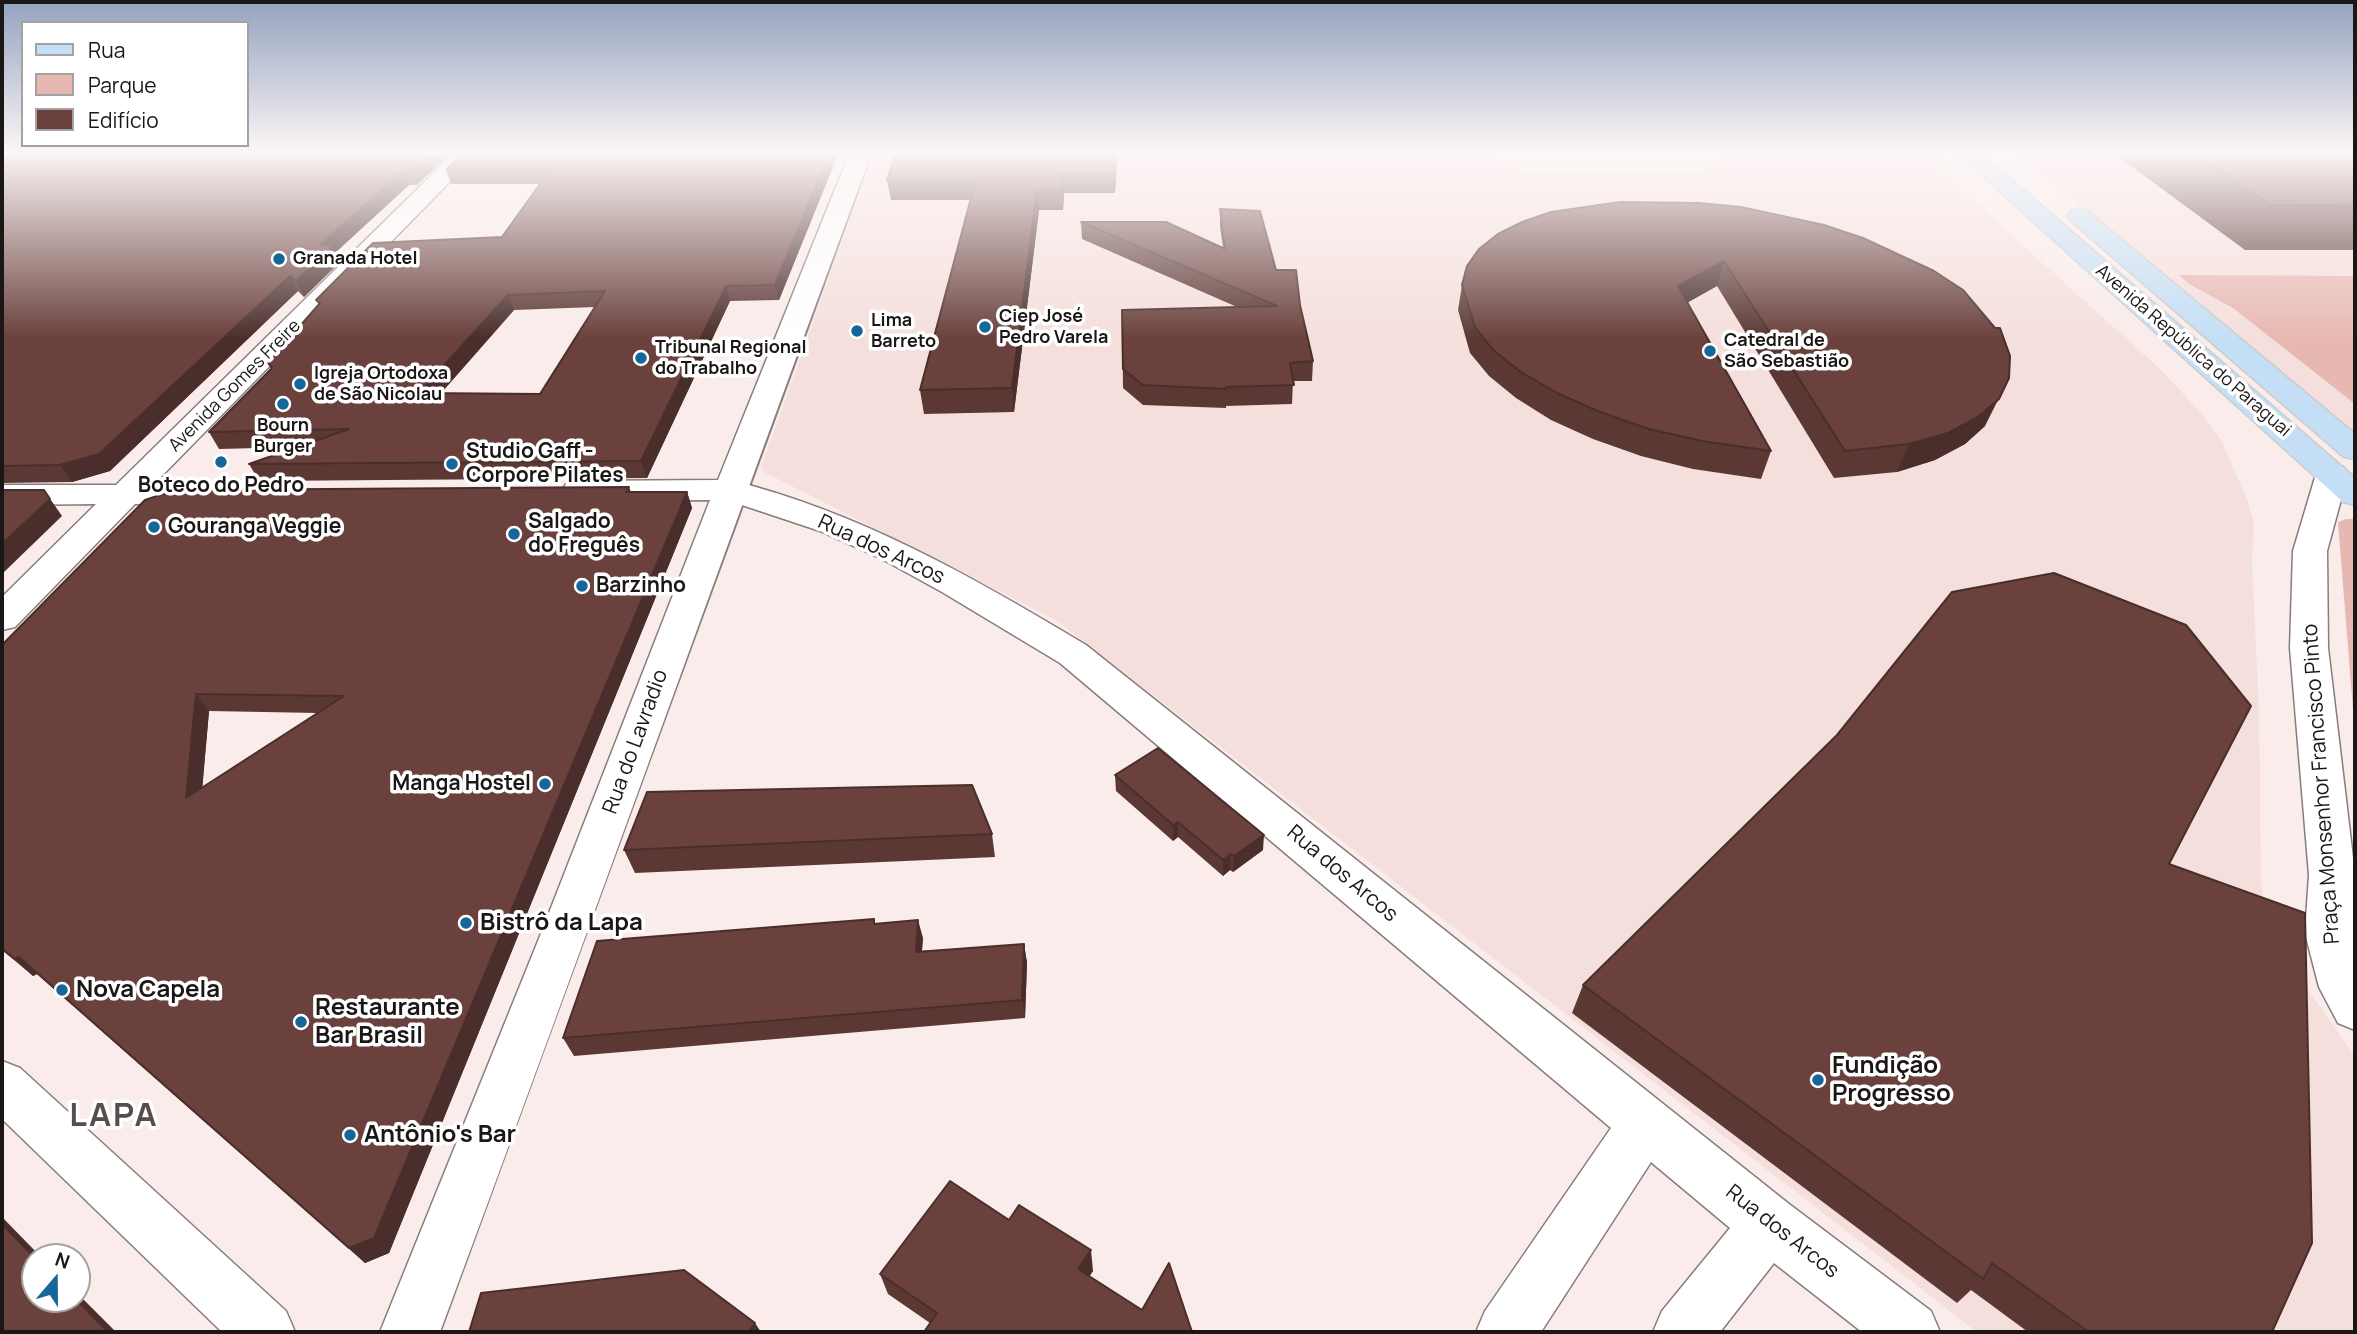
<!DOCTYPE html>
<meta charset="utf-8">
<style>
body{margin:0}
#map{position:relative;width:2357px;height:1334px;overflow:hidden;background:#f9ecea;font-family:Manrope,sans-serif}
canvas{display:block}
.frame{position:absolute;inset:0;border:4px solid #1b1716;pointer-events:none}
.legend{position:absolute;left:21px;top:21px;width:228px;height:126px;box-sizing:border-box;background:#fff;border:2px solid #a4a2a2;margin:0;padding:9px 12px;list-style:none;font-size:21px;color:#1b1716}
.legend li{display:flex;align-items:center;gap:14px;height:35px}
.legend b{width:35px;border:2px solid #a4a2a2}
.north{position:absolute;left:21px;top:1243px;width:70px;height:70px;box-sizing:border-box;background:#fff;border:2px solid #a4a2a2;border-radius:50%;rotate:20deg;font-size:19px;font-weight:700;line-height:28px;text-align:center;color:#1b1716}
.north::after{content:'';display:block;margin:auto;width:24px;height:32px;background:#166799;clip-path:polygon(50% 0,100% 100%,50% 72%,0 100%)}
</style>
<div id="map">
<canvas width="2357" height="1334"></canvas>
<div class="frame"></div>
<ul class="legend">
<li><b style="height:9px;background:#c4dff5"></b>Rua</li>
<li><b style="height:19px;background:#e7b8b2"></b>Parque</li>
<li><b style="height:19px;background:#6a413d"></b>Edifício</li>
</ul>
<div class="north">N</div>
</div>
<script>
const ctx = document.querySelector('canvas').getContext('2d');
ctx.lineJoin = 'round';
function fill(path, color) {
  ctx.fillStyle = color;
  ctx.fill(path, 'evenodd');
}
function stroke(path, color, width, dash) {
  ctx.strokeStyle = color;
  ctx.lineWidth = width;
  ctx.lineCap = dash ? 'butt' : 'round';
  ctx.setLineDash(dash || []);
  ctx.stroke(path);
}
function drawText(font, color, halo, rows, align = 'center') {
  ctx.font = font + ' Manrope,sans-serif';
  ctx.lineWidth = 7;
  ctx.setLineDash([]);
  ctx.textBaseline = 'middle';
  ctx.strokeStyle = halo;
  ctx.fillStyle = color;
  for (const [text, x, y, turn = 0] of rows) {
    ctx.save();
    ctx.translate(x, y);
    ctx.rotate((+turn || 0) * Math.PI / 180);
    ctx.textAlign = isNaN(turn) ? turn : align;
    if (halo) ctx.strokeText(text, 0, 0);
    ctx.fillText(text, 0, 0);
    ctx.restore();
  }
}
const built = new Path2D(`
 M874,152h608l25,14 26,6 156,2 29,-8 8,-14h222l-11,7 -3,6 226,204 42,45 19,26 27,62 6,23 -2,36 7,149 2,176 3,18 26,61 65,91v276h-378l-921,-712 -292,-148 -3,-5z
 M2013,152h342v285l-149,-124z`);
const green = new Path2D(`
 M2179,275l176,1v128l-122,-96 -44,-24z
 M2346,519h9v216l-17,-213z`);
const minor = new Path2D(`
 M2332,464l11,3 5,7 -21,77 1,97 27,227 -2,58 2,10v87l-17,-7 -19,-36 -14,-54 4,-58 -19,-227 3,-97 23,-77 5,-7z
 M730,480c129,32 243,97 356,165l703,559 142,107 9,21h-78l-88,-69 -54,69h-67l9,-21 68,-83 -79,-66 -110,170h-65l9,-21 126,-183 -551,-465 -118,-71 -60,-33 -62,-28 -102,-34 -4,-7 4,-7z`);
const tertiary = new Path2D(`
 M455,152h24l-325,332h59l12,3 4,7 -4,7 -12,3h-78l-120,123 -13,3v-33l94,-93 -94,1v-20h114z
 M850,152h22c-146,393 -286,788 -432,1180h-60l160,-396 170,-436 -132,1 -12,-3 -4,-7 4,-7 12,-3 140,-1z`);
const secondary = new Path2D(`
 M2,1061l18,7 266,243 9,21h-73l-220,-213z`);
const primary = new Path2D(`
 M1956,152h24l375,326v27l-12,-3z
 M2079,209l8,2 268,223v25l-11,-2 -273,-236 -4,-5 4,-5z`);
const wall = new Path2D(`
 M2,152h450l-35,33h-8l-72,66 5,9 -38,37 -6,-6 -188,180 -38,11 -70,1z
 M463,152h376l-60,148 -49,1 -83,177 -388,3 -10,-17 48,-17 -78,2 -10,-17 62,-63 -3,-6 51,-58 -3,-5 186,-63 38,-53h-89l-5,-14zM595,307l-55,87 -99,-1 73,-83z
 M896,152h221l-2,41h-51l-1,17h-24l-25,202 -90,2 -4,-24 51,-190h-80l-4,-20z
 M2112,152h243v98h-110z
 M1220,209l56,61 24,35 13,56 -1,20h-19l-1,23 -66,2v2l-83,-3 -20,-17 -1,-78 115,-3 -155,-68 -1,-17 142,25 -3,-20z
 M1522,222l441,68 22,136 -20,18 -30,16 -38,12 -63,6 -117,-192 -30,16 84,149 -10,28 -68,-10 -52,-13 -48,-17 -42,-19 -35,-22 -27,-22 -19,-23 -12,-43 4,-25z
 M629,487l2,5h56l5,16 -303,745 -24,10 -328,-289 -4,2 -31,-26v-305zM209,711l109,2 -116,75z
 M1115,775l148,75 -30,22 -3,-2 -7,6 -45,-39 -5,4 -57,-50z
 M992,834l3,23 -360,16 -11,-23z
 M2169,864l103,468h-244l-57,-42 -14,13 -385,-290 11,-28z
 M923,938l-1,13 102,-7 3,19 -2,55 -451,38 -11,-18z
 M1009,1220l84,51 -4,5 53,34 -212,13 -42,-29 -8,-20z`);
const shadedWall = new Path2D(`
 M432,152h20l-35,33 -5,-14z
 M830,152h9l-60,148 -4,-15z
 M1116,152h1v6l-2,35 -1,-20z
 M403,171l6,14 -72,66 5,9 -38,37 -8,-16 24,-36z
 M1063,173l1,20 -1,17 -1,-21z
 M1037,190l2,20 -25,202 -2,-24z
 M1724,261l-7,25 -46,26 7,-26z
 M290,276l8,15 -188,180 -38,11 -12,-17z
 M726,286l4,15 -83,177 -6,-17z
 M508,295l6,15 -87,99 -8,-16z
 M2009,378l-24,48 -20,18 -30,16 -38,12 12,-28z
 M44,490l18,26 -60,58v-30z
 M687,492l5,16 -303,745 -24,10 -16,-15z
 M196,694l13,17 -9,104 -14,-17z
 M1178,822v15l-5,4v-16z
 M1264,835l-1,15 -30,22 1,-16z
 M1231,854l-1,16 -7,6v-16z
 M918,920l5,18 -3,32 -4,-18z
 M1024,944l3,19 -2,55 -3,-18z
 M19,957l18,17 -4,2 -18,-17z
 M2,1217l39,40h-6v1l-33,-34z
 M1091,1250l2,21 -12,19 -3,-21z
 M77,1293l39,39h-8l-32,-33h1z
 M755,1323l6,9h-13z`);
const building = new Path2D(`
 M2,152h430l-20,19h-9l-83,74h14l-38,36 -6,-5 -191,178 -39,11 -58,1z
 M463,152h367l-55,133 -49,1 -85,175 -392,3 100,-35 -140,3 63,-64 -4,-5 52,-60 -4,-3 57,-57 129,-6 48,-67h-104zM605,291l-65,103 -121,-1 89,-98z
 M896,152h220l-2,21h-51l-1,16 -25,1 -25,198 -92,2 56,-211 -89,1z
 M2192,152h163v54l-84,-1z
 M1620,202l79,1 42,4 83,18 39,13 71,33 29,19 32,38h5l10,28 -1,22 -10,21 -21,18 -30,16 -39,11 -64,7 -121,-190 -46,25 93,165 -69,-10 -53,-12 -49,-17 -43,-19 -36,-21 -28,-22 -18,-23 -13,-42 5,-19 12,-17 19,-15 24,-12 29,-10z
 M1220,209l40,2 16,59h20l4,35 13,56 -23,2 4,22 -68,2v2l-83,-4 -20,-16 -1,-59 155,-4 -196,-84h85l59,27z
 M629,487l-3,5h61l-313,746 -25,10 -330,-291 -4,2 -13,-10v-304l143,-145 30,-10zM196,694l148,2 -158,102z
 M2,490h42l6,9 -48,45z
 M2054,573l132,52 65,81 -82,158 136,49 7,330 -40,89h-183l-97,-69 -9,16 -400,-294 254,-250 115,-143z
 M1158,748l106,87 -30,21 -3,-2 -8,6 -45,-38 -5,3 -58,-50z
 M972,785l20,49 -368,16 23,-58z
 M874,919v5l44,-4 -2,32 108,-8 -2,56 -459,38 34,-97z
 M950,1181l59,39 10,-15 72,45 -13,19 64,41 27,-47 23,69h-268l13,-19 -57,-39z
 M2,1224l33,34v41h41l32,33h-106z
 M684,1270l71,53 -7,9h-279l12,-39z`);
const markers = [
 [279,259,7,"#166799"],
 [985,327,7,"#166799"],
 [857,331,7,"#166799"],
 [1710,351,7,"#166799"],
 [641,358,7,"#166799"],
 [300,384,7,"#166799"],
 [283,404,7,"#166799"],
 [221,462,7,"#166799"],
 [452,464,7,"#166799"],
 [154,527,7,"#166799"],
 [514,534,7,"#166799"],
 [582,586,7,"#166799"],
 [545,784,7,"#166799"],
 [466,923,7,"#166799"],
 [62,990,7,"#166799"],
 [301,1022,7,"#166799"],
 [1818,1080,7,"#166799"],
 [350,1135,7,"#166799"]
];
const farPoinames = [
 ["Granada Hotel",293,259],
 ["Ciep José",999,317],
 ["Pedro Varela",999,338],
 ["Lima",871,321],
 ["Barreto",871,342],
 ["Catedral de",1724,341],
 ["São Sebastião",1724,362],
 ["Tribunal Regional",655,348],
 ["do Trabalho",655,369],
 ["Igreja Ortodoxa",314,374],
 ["de São Nicolau",314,395],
 ["Bourn",283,426,"center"],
 ["Burger",283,447,"center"]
];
const farStreetnames = [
 ["Avenida República do Paraguai",2193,351,41],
 ["Avenida Gomes Freire",235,386,-45]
];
const poiNames = [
 ["Studio Gaff -",466,452],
 ["Corpore Pilates",466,476],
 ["Boteco do Pedro",221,486,"center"],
 ["Salgado",528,522],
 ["do Freguês",528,546],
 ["Gouranga Veggie",168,527],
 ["Barzinho",596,586],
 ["Manga Hostel",531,784,"right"]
];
const streetNames = [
 ["Rua dos Arcos",881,550,25],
 ["Rua do Lavradio",636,742,-70],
 ["Praça Monsenhor Francisco Pinto",2322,784,-94],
 ["Rua dos Arcos",1342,874,40],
 ["Rua dos Arcos",1782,1232,38]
];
const nearPoinames = [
 ["Bistrô da Lapa",480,923],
 ["Nova Capela",76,990],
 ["Restaurante",315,1008],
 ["Bar Brasil",315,1036],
 ["Fundição",1832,1066],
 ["Progresso",1832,1094],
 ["Antônio's Bar",364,1135]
];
const nearDistrictnames = [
 ["LAPA",114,1117]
];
fill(built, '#f5dfdc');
fill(green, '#e7b8b2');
stroke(minor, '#897d7c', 3);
stroke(tertiary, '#897d7c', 3);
stroke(secondary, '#897d7c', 3);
stroke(primary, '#cdcccc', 3);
fill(minor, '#fff');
fill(tertiary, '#fff');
fill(secondary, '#fff');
fill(primary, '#c4dff5');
fill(wall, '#5b3834');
fill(shadedWall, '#4a2e2b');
fill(building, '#6a413d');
stroke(building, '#4a2e2b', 2);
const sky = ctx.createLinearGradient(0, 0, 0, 339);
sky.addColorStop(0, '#94a2bf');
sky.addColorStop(0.45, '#fcf6f6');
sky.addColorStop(1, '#fcf6f600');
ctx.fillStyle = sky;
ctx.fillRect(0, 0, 2357, 339);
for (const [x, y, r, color] of markers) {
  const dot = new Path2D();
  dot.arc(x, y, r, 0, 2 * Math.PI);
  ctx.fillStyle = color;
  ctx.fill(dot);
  stroke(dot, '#fff', 2.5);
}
drawText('bold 18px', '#1b1716', '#fff', farPoinames, 'left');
drawText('18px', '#1b1716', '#fff', farStreetnames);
drawText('bold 21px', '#1b1716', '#fff', poiNames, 'left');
drawText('21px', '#1b1716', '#fff', streetNames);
drawText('bold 24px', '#1b1716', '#fff', nearPoinames, 'left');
ctx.letterSpacing = '2px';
drawText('bold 33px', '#574d4c', '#fff', nearDistrictnames);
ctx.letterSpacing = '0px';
</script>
